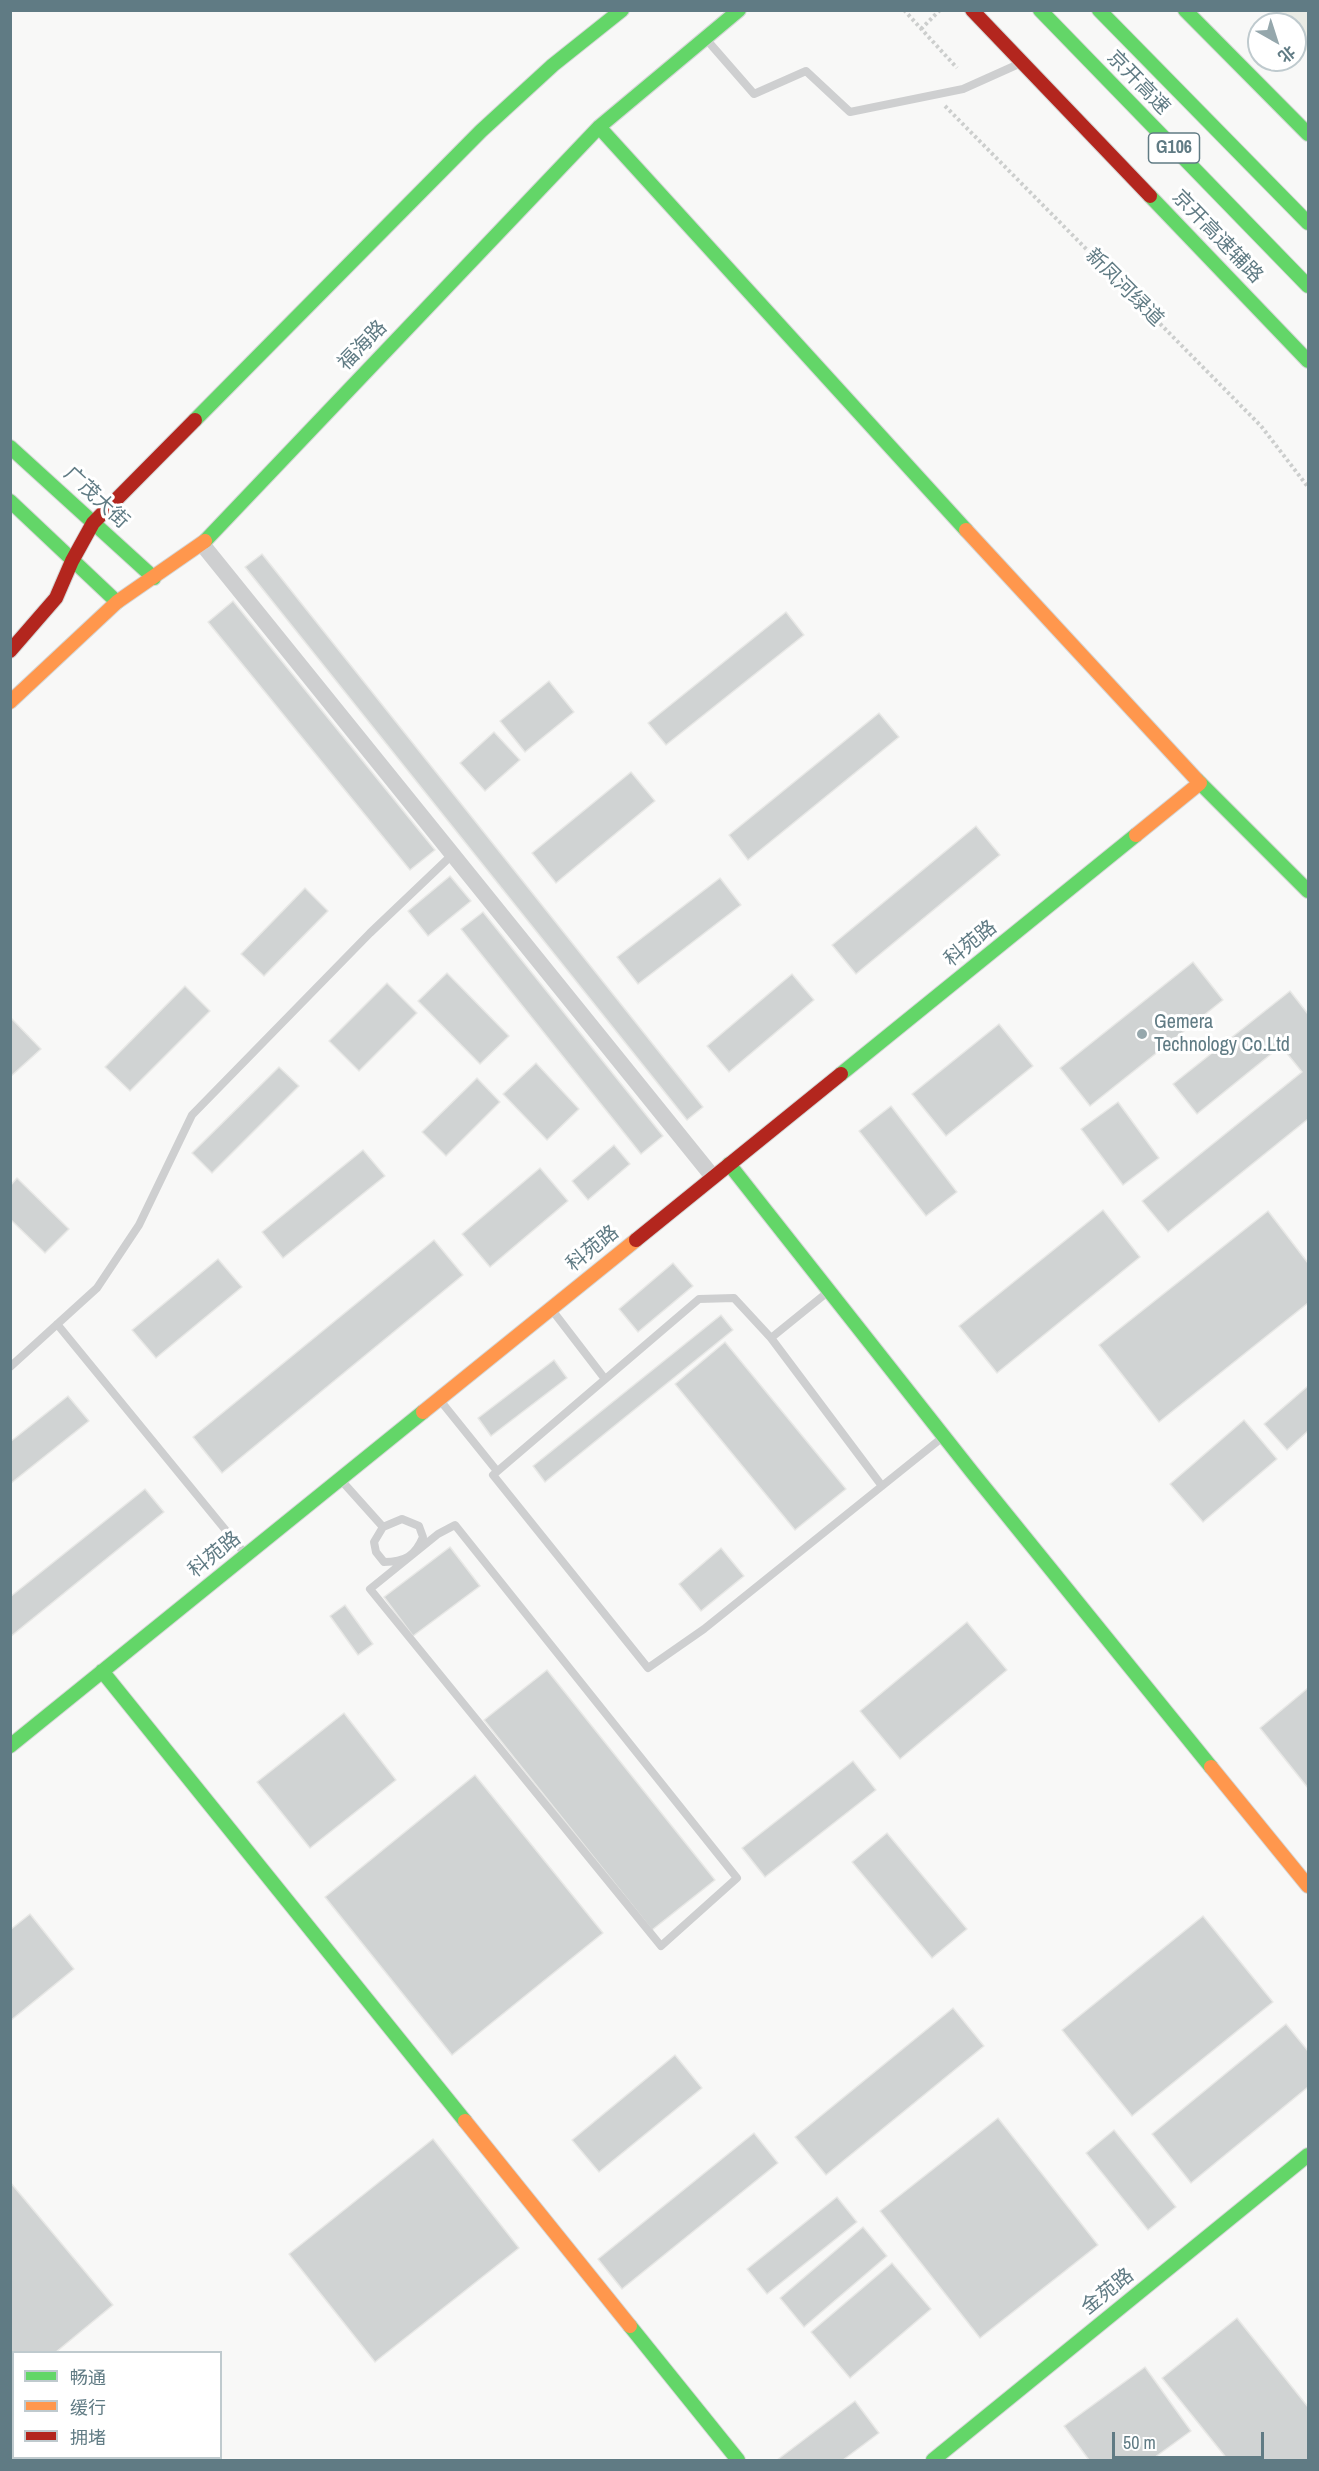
<!DOCTYPE html>
<meta charset="utf-8">
<style>
body{margin:0}
#map{position:relative;width:1319px;height:2471px;overflow:hidden;background:#f8f8f7;font-family:"Archivo Narrow","Noto Sans SC",sans-serif}
canvas{display:block}
.frame{position:absolute;inset:0;border:12px solid #607b84;pointer-events:none}
.legend{position:absolute;left:12px;top:2351px;width:210px;height:108px;box-sizing:border-box;background:#fff;border:2px solid #bfcace;margin:0;padding:8px 10px;list-style:none;font-size:18px;color:#607b84}
.legend li{display:flex;align-items:center;gap:12px;height:30px}
.legend b{width:30px;border:2px solid #bfcace}
.north{position:absolute;left:1247px;top:12px;width:60px;height:60px;box-sizing:border-box;background:#fff;border:2px solid #bfcace;border-radius:50%;rotate:141deg;font-size:16px;font-weight:700;line-height:24px;text-align:center;color:#607b84}
.north::after{content:'';display:block;margin:auto;width:21px;height:27px;background:#95a7ac;clip-path:polygon(50% 0,100% 100%,50% 72%,0 100%)}
.scale{position:absolute;left:1112px;top:2432px;width:152px;height:27px;box-sizing:border-box;border:3px solid #607b84;border-top:0;padding-left:8px;font-size:18px;line-height:21px;white-space:nowrap;color:#607b84;-webkit-text-stroke:4px #fff;paint-order:stroke}
</style>
<div id="map">
<canvas width="1319" height="2471"></canvas>
<div class="frame"></div>
<ul class="legend">
<li><b style="height:8px;background:#63d668"></b>畅通</li>
<li><b style="height:8px;background:#ff974d"></b>缓行</li>
<li><b style="height:8px;background:#b3261e"></b>拥堵</li>
</ul>
<div class="north">北</div>
<div class="scale">50 m</div>
</div>
<script>
const ctx = document.querySelector('canvas').getContext('2d');
ctx.lineJoin = 'round';
function fill(path, color) {
  ctx.fillStyle = color;
  ctx.fill(path, 'evenodd');
}
function stroke(path, color, width, dash) {
  ctx.strokeStyle = color;
  ctx.lineWidth = width;
  ctx.lineCap = dash ? 'butt' : 'round';
  ctx.setLineDash(dash || []);
  ctx.stroke(path);
}
function drawText(font, color, halo, rows, align = 'center') {
  ctx.font = font + ' "Archivo Narrow","Noto Sans SC",sans-serif';
  ctx.lineWidth = 6;
  ctx.setLineDash([]);
  ctx.textBaseline = 'middle';
  ctx.strokeStyle = halo;
  ctx.fillStyle = color;
  for (const [text, x, y, turn = 0] of rows) {
    ctx.save();
    ctx.translate(x, y);
    ctx.rotate((+turn || 0) * Math.PI / 180);
    ctx.textAlign = isNaN(turn) ? turn : align;
    if (halo) ctx.strokeText(text, 0, 0);
    ctx.fillText(text, 0, 0);
    ctx.restore();
  }
}
const green = new Path2D(`
 M1270,11h38v41l-13,-14v-14h-13z`);
const building = new Path2D(`
 M262,554l441,553 -16,13 -442,-553z
 M233,601l202,249 -25,20 -202,-248z
 M786,612l18,23 -138,110 -18,-22z
 M549,681l25,31 -49,40 -25,-31z
 M879,713l20,24 -151,123 -19,-25z
 M494,732l26,28 -35,31 -25,-28z
 M631,772l24,29 -99,82 -24,-30z
 M976,826l24,29 -144,119 -24,-29z
 M450,876l21,25 -43,35 -20,-25z
 M720,878l21,27 -103,79 -21,-27z
 M305,888l23,23 -64,65 -23,-22z
 M483,912l180,224 -22,18 -180,-225z
 M1193,962l30,38 -133,106 -30,-38z
 M447,973l62,63 -29,28 -62,-63z
 M792,974l22,26 -85,72 -22,-26z
 M387,983l30,30 -58,58 -30,-30z
 M185,986l25,25 -80,80 -25,-24z
 M1290,991l18,23v105l-140,113 -26,-31 160,-129 -21,-26 -84,68 -24,-30z
 M10,1017l31,32 -31,28z
 M999,1024l34,42 -87,70 -34,-42z
 M536,1063l43,46 -32,31 -44,-46z
 M279,1067l20,19 -87,87 -20,-20z
 M477,1078l23,24 -54,54 -24,-24z
 M1118,1102l41,56 -36,27 -42,-56z
 M891,1106l66,86 -31,24 -67,-85z
 M614,1145l16,19 -42,36 -16,-19z
 M363,1150l22,26 -102,82 -21,-26z
 M540,1168l28,33 -78,66 -28,-33z
 M17,1178l52,51 -24,24 -35,-34v-33z
 M1103,1210l37,47 -143,116 -38,-47z
 M1268,1211l40,52v40l-149,119 -60,-77z
 M434,1240l29,35 -241,198 -29,-36z
 M218,1259l24,28 -86,71 -24,-28z
 M673,1263l20,23 -55,46 -19,-23z
 M721,1315l12,15 -188,152 -12,-16z
 M725,1342l121,147 -51,41 -120,-146z
 M554,1360l13,18 -76,58 -13,-18z
 M1308,1386v45l-21,19 -23,-26z
 M68,1396l21,25 -79,63v-42z
 M1244,1420l33,39 -74,63 -33,-38z
 M145,1489l19,23 -154,125v-40z
 M450,1547l30,39 -67,50 -29,-39z
 M721,1548l23,28 -43,35 -22,-27z
 M345,1605l28,39 -15,11 -28,-39z
 M967,1622l40,48 -107,89 -40,-48z
 M547,1670l168,210 -63,50 -168,-210z
 M1308,1688v100l-48,-60z
 M344,1713l52,67 -86,68 -53,-66z
 M853,1761l23,29 -111,87 -23,-29z
 M475,1775l128,158 -151,122 -127,-158z
 M887,1833l80,96 -35,29 -80,-96z
 M30,1914l44,55 -64,52v-91z
 M1203,1916l70,86 -141,114 -70,-86z
 M953,2008l31,38 -158,129 -31,-38z
 M1286,2024l22,27v36l-117,96 -39,-49z
 M675,2055l27,33 -103,84 -27,-32z
 M998,2118l100,127 -118,93 -100,-127z
 M1114,2130l62,77 -28,23 -62,-77z
 M754,2133l24,30 -156,126 -24,-30z
 M433,2139l86,109 -144,114 -86,-108z
 M10,2182l103,123 -57,47h-42v35l-4,3z
 M837,2197l20,25 -90,72 -20,-25z
 M863,2227l24,29 -83,71 -24,-29z
 M892,2263l39,46 -81,69 -39,-46z
 M1237,2318l71,89v53h-80l-66,-82z
 M1145,2367l46,64 -40,29h-62l-25,-34z
 M855,2401l24,32 -36,27h-66z`);
const path = new Path2D(`
 M904,10l53,58
 M921,29l19,-19
 M945,106l316,320 47,61`);
const lane = new Path2D(`
 M706,39l48,55 52,-23 44,41 113,-23 58,-26
 M829,1291l-58,47 -37,-40 -35,1 -206,176 155,193 56,-39 239,-192
 M552,1310l53,69
 M57,1324l189,231
 M771,1338l111,148
 M10,1367l87,-79 42,-63 53,-110 178,-182 83,-79
 M439,1399l58,72
 M340,1479l43,48
 M402,1519l17,7 4,11c-8,19 -18,25 -39,25l-8,-10 -2,-10 9,-15z
 M455,1525l282,353 -76,68 -291,-357 68,-55z`);
const street = new Path2D(`
 M202,544l511,633`);
const fast = new Path2D(`
 M1040,10l268,276
 M1099,10l209,213
 M1185,10l123,124
 M599,127l367,403
 M1150,196l158,165
 M195,420l286,-289 72,-66 69,-55
 M10,447l144,131
 M10,501l107,101
 M205,541l394,-414 140,-117
 M1197,780l111,111
 M841,1074l295,-239
 M729,1164l243,308 239,295
 M102,1671l363,450
 M10,1746l413,-334
 M630,2326l108,134
 M933,2460l375,-305`);
const slow = new Path2D(`
 M966,530l231,250
 M10,702l107,-100 88,-61
 M1136,835l64,-52
 M423,1412l213,-172
 M1211,1767l97,119
 M465,2121l165,205`);
const jam = new Path2D(`
 M972,10l178,186
 M10,651l46,-53 16,-37 21,-38 102,-103
 M636,1240l205,-166`);
const markers = [
 [1142,1034,6,"#95a7ac"]
];
const shields = [
 [1174,148,51]
];
const shieldNames = [
 ["G106",1174,148]
];
const streetNames = [
 ["京开高速",1138,83,46],
 ["京开高速辅路",1217,237,46],
 ["新凤河绿道",1124,288,45],
 ["福海路",363,346,-46],
 ["广茂大街",96,498,43],
 ["科苑路",971,944,-39],
 ["科苑路",593,1249,-39],
 ["科苑路",215,1555,-39],
 ["金苑路",1108,2292,-39]
];
const poiNames = [
 ["Gemera",1154,1023],
 ["Technology Co.Ltd",1154,1046]
];
fill(green, '#e9ebe5');
fill(building, '#d0d3d3');
stroke(building, '#e8e8e6', 1.5);
stroke(fast, '#d4d6d6', 16);
stroke(slow, '#d4d6d6', 16);
stroke(jam, '#d4d6d6', 16);
stroke(path, '#cccecd', 4, [3, 3]);
stroke(lane, '#cecfd0', 8);
stroke(street, '#cecfd0', 16);
stroke(fast, '#63d668', 14);
stroke(slow, '#ff974d', 14);
stroke(jam, '#b3261e', 14);
for (const [x, y, r, color] of markers) {
  const dot = new Path2D();
  dot.arc(x, y, r, 0, 2 * Math.PI);
  ctx.fillStyle = color;
  ctx.fill(dot);
  stroke(dot, '#fff', 2);
}
for (const [x, y, w] of shields) {
  const box = new Path2D();
  box.roundRect(x - w / 2, y - 15, w, 30, 4.5);
  ctx.fillStyle = '#fff';
  ctx.fill(box);
  stroke(box, '#607b84', 1.5);
}
drawText('bold 18px', '#607b84', null, shieldNames);
drawText('20px', '#607b84', '#fff', streetNames);
drawText('20px', '#607b84', '#fff', poiNames, 'left');
</script>
